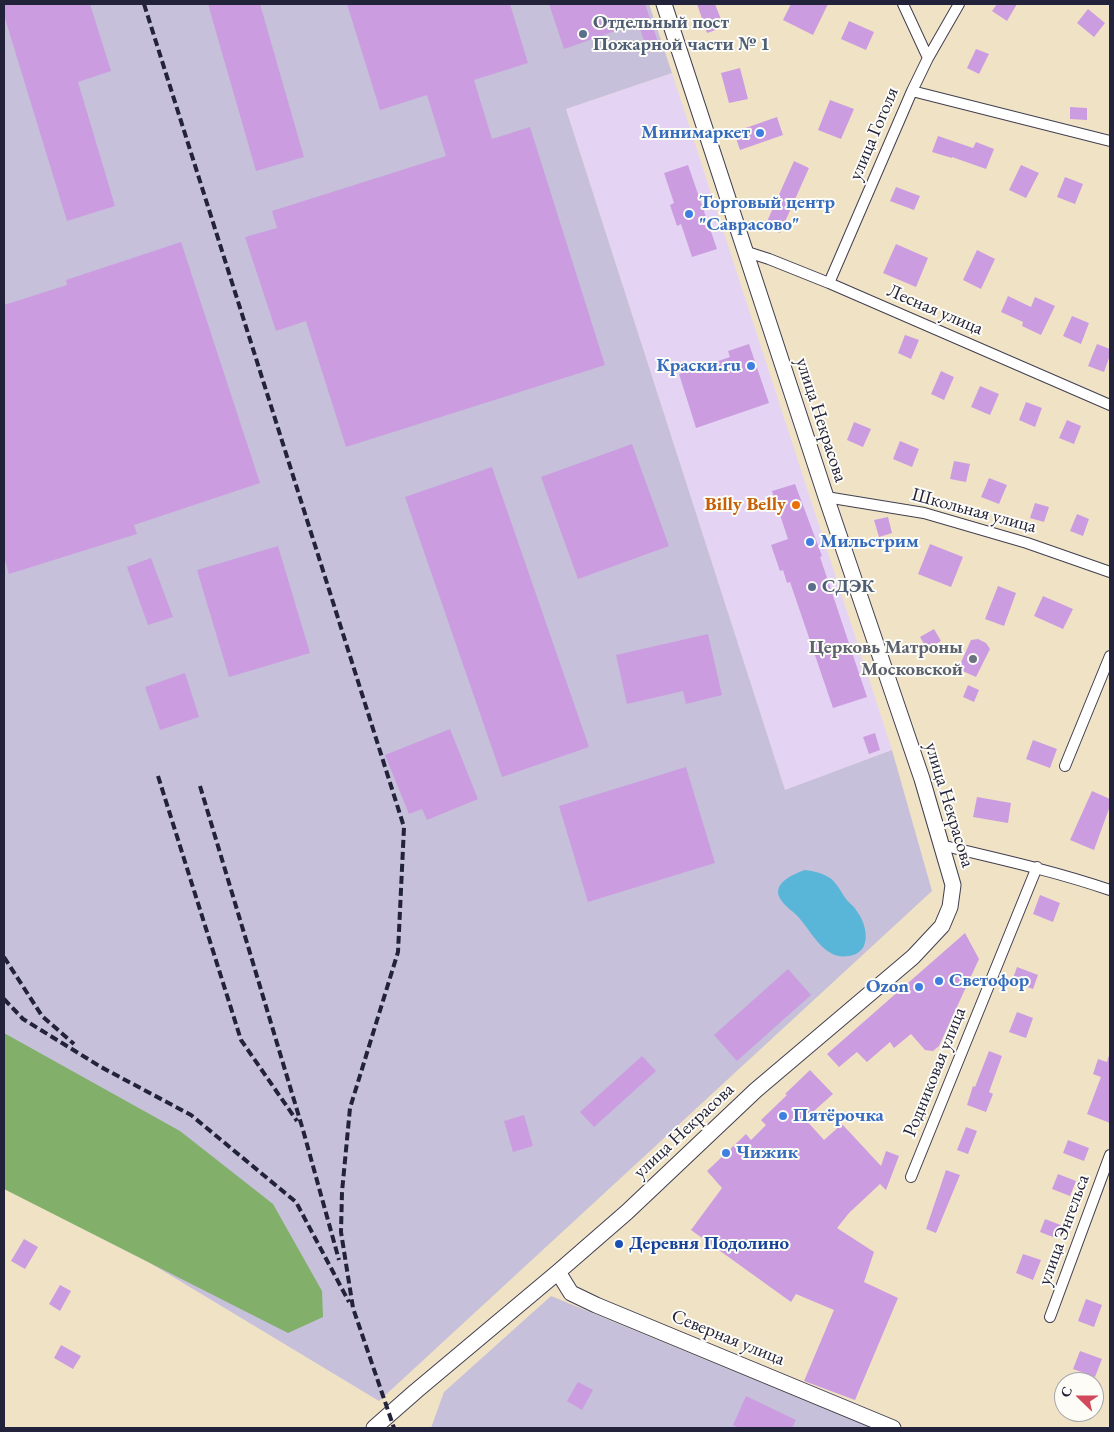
<!DOCTYPE html>
<meta charset="utf-8">
<style>
body{margin:0}
#map{position:relative;width:1114px;height:1432px;overflow:hidden;background:#f0e2c5;font-family:"EB Garamond",serif}
canvas{display:block}
.frame{position:absolute;inset:0;border:5px solid #22223b;pointer-events:none}
.north{position:absolute;left:1054px;top:1372px;width:50px;height:50px;box-sizing:border-box;background:#fdfcf7;border:1px solid #a5a5ac;border-radius:50%;rotate:292deg;font-size:14px;font-weight:700;line-height:20px;text-align:center;color:#22223b}
.north::after{content:'';display:block;margin:auto;width:18px;height:22px;background:#d1495b;clip-path:polygon(50% 0,100% 100%,50% 72%,0 100%)}
</style>
<div id="map">
<canvas width="1114" height="1432"></canvas>
<div class="frame"></div>
<div class="north">С</div>
</div>
<script>
const ctx = document.querySelector('canvas').getContext('2d');
ctx.lineJoin = 'round';
function fill(path, color) {
  ctx.fillStyle = color;
  ctx.fill(path, 'evenodd');
}
function stroke(path, color, width, dash) {
  ctx.strokeStyle = color;
  ctx.lineWidth = width;
  ctx.lineCap = dash ? 'butt' : 'round';
  ctx.setLineDash(dash || []);
  ctx.stroke(path);
}
function drawText(font, color, halo, rows, align = 'center') {
  ctx.font = font + ' "EB Garamond",serif';
  ctx.lineWidth = 4;
  ctx.setLineDash([]);
  ctx.textBaseline = 'middle';
  ctx.strokeStyle = halo;
  ctx.fillStyle = color;
  for (const [text, x, y, turn = 0] of rows) {
    ctx.save();
    ctx.translate(x, y);
    ctx.rotate((+turn || 0) * Math.PI / 180);
    ctx.textAlign = isNaN(turn) ? turn : align;
    if (halo) ctx.strokeText(text, 0, 0);
    ctx.fillText(text, 0, 0);
    ctx.restore();
  }
}
const built = new Path2D(`
 M672,73l220,677 -107,41 -219,-682z`);
const industrial = new Path2D(`
 M4,4h645l23,69 -106,36 219,681 107,-40 40,141 -553,510 -375,-226z
 M551,1296l320,132h-440l13,-36z`);
const forest = new Path2D(`
 M4,1033l176,98 93,73 49,87 1,26 -35,16 -284,-144z`);
const water = new Path2D(`
 M805,870c9,1 17,3 25,8 7,5 11,14 16,21 3,4 8,7 10,11 10,12 17,39 -3,45 -27,8 -39,-20 -53,-36 -5,-7 -14,-11 -19,-19 -11,-16 12,-26 24,-30z`);
const building = new Path2D(`
 M4,4h86l21,67 -33,11 37,124 -48,15 -63,-206z
 M208,4h52l44,153 -48,14z
 M347,4h163l18,59 -54,17 18,59 38,-12 75,238 -259,82 -40,-126 -30,10 -31,-94 32,-9 -5,-17 174,-55 -19,-61 -47,15z
 M549,4h96l15,44 -12,4 -10,-29 -74,26z
 M697,4h18l9,23 -17,6z
 M791,4h37l-15,31 -30,-15z
 M997,4h20l-10,17 -15,-10z
 M1088,9l17,14 -11,14 -17,-14z
 M849,21l25,11 -8,18 -25,-11z
 M976,49l13,5 -10,20 -12,-6z
 M740,68l8,31 -19,4 -8,-30z
 M830,100l24,9 -13,30 -23,-9z
 M1070,107l17,1v12l-17,-1z
 M777,117l6,18 -43,15 -6,-18z
 M938,136l35,12 3,-6 18,7 -8,20 -34,-12v1l-20,-6z
 M794,161l15,7 -29,65 -15,-7z
 M688,165l29,84 -25,8 -11,-33 -4,2 -7,-21 4,-2 -10,-30z
 M1021,165l18,8 -13,25 -17,-8z
 M1065,177l18,7 -8,20 -18,-7z
 M896,187l24,9 -6,14 -24,-9z
 M181,242l79,241 -126,42 3,9 -128,40 -5,-17v-252l63,-20 -1,-5z
 M896,244l32,14 -12,29 -33,-14z
 M977,250l18,9 -14,30 -18,-9z
 M1008,296l23,11 4,-10 20,9 -14,29 -19,-9 1,-4 -22,-10z
 M1072,316l17,7 -8,21 -18,-8z
 M905,335l14,5 -8,19 -13,-6z
 M749,344l20,59 -73,25 -17,-54 51,-17 -2,-6z
 M1097,344l13,5v6l-6,17 -16,-6z
 M941,371l13,6 -10,23 -13,-6z
 M980,386l19,8 -9,21 -19,-8z
 M1026,402l16,6 -7,19 -16,-7z
 M1067,420l14,6 -7,18 -15,-6z
 M854,422l17,7 -8,18 -16,-7z
 M900,441l19,8 -7,18 -19,-8z
 M632,444l37,102 -91,33 -37,-102z
 M954,461l16,3 -4,18 -16,-3z
 M492,467l97,280 -87,30 -97,-280z
 M989,478l18,7 -8,19 -18,-7z
 M795,484l27,72 -2,1 47,140 -34,11 -43,-126 -3,1 -4,-13 -3,1 -9,-26 17,-6 -16,-48z
 M1035,503l14,4 -5,15 -14,-4z
 M1077,514l12,5 -6,17 -13,-5z
 M888,517l4,16 -13,4 -5,-17z
 M930,544l33,13 -12,30 -33,-13z
 M278,546l32,107 -81,24 -32,-107z
 M151,558l22,59 -25,8 -21,-58z
 M998,586l18,7 -12,33 -19,-7z
 M1043,596l30,13 -10,20 -29,-13z
 M934,629l7,12 -14,8 -7,-12z
 M708,634l14,61 -36,9 -3,-13 -56,13 -11,-49z
 M978,639l8,4 4,6 -14,28 -18,-8 13,-29z
 M185,673l14,44 -39,13 -15,-43z
 M968,685l11,5 -5,12 -11,-5z
 M450,729l28,70 -51,21 -5,-11 -13,5 -24,-59z
 M875,733l5,17 -11,4 -6,-17z
 M1033,740l24,9 -7,19 -24,-9z
 M686,767l29,96 -127,39 -29,-96z
 M1092,791l18,8v7l-16,44 -24,-10z
 M977,797l34,6 -3,20 -35,-6z
 M1040,895l20,8 -7,19 -20,-8z
 M965,933l14,26 -40,87 -6,5 -8,-1 -14,-16 -17,14 -4,-6 -23,20 -10,-10 -18,15 -12,-13z
 M1017,967l21,8 -5,14 -21,-8z
 M788,969l23,26 -74,66 -23,-26z
 M1017,1012l16,6 -7,20 -17,-6z
 M989,1051l13,5 -13,36 4,2 -7,18 -19,-7 6,-19 2,1z
 M1109,1055h1v68l-23,-9 14,-37 -8,-3 5,-15 9,3z
 M642,1056l14,15 -62,56 -14,-15z
 M810,1070l23,24 -28,25 19,21 18,-16 39,42 5,-15 13,5 -13,34 -6,-6 -31,29 -12,15 37,24 -10,30 34,16 -43,102 -51,-19 30,-71 -38,-16 -5,8 -100,-72 31,-42 -15,-17 39,-37 5,6 15,-15 -5,-5 26,-25 -2,-1z
 M524,1115l9,31 -20,6 -9,-31z
 M966,1127l11,4 -9,23 -11,-4z
 M1068,1140l21,8 -5,13 -21,-8z
 M946,1170l14,5 -24,58 -10,-4z
 M1058,1174l18,7 -6,15 -18,-7z
 M1045,1219l18,7 -5,13 -18,-7z
 M24,1239l14,8 -13,22 -14,-8z
 M1023,1254l18,6 -8,20 -17,-7z
 M60,1285l11,6 -11,20 -11,-7z
 M1086,1299l16,6 -8,22 -16,-6z
 M61,1345l20,11 -8,13 -19,-11z
 M1080,1351l22,8 -7,18 -22,-8z
 M578,1382l15,8 -11,20 -15,-9z
 M746,1396l50,24 -4,8h-53l-6,-3z`);
const street = new Path2D(`
 M903,4l25,54
 M912,91l198,50
 M744,251l25,8 60,24 281,122
 M829,283l83,-192 16,-33 31,-54
 M826,497l98,16 103,30 83,29
 M1065,766l45,-110
 M941,847h8c55,13 108,25 161,43
 M911,1177l126,-310
 M1050,1317l60,-162`);
const secondary = new Path2D(`
 M558,1272l13,21 25,12 297,123
 M374,1428l42,-37 142,-119 69,-60 129,-122 157,-133 29,-31 8,-19 3,-22 -31,-106 -96,-282 -162,-493`);
const rail = new Path2D(`
 M144,4l260,823 -6,125 -48,156 -8,84 -1,40 12,76 41,120
 M158,776l83,264 56,81
 M200,786l103,344 36,130
 M4,957l38,59 32,28
 M4,999l19,20 78,48 90,48 105,87 53,100`);
const markers = [
 [583,34,5,"#5c6f8a"],
 [760,133,5,"#3f7fe0"],
 [689,214,5,"#3f7fe0"],
 [751,366,5,"#3f7fe0"],
 [796,505,5,"#e8710a"],
 [810,542,5,"#3f7fe0"],
 [812,587,5,"#5c6f8a"],
 [973,659,5,"#6b7280"],
 [939,981,5,"#3f7fe0"],
 [919,987,5,"#3f7fe0"],
 [783,1116,5,"#3f7fe0"],
 [726,1153,5,"#3f7fe0"],
 [619,1244,5,"#1a4fb4"]
];
const serviceNames = [
 ["Отдельный пост",593,23],
 ["Пожарной части № 1",593,45],
 ["СДЭК",822,587]
];
const shopNames = [
 ["Минимаркет",750,133,"right"],
 ["Торговый центр",699,203],
 ["\"Саврасово\"",699,225],
 ["Краски.ru",741,366,"right"],
 ["Мильстрим",820,542],
 ["Светофор",949,981],
 ["Ozon",909,987,"right"],
 ["Пятёрочка",793,1116],
 ["Чижик",736,1153]
];
const streetNames = [
 ["улица Гоголя",874,134,-67],
 ["Лесная улица",935,310,23],
 ["улица Некрасова",821,420,72],
 ["Школьная улица",974,511,15],
 ["улица Некрасова",949,805,73],
 ["Родниковая улица",935,1072,-68],
 ["улица Некрасова",684,1131,-43],
 ["улица Энгельса",1064,1230,-70],
 ["Северная улица",728,1338,22]
];
const foodNames = [
 ["Billy Belly",786,505]
];
const worshipNames = [
 ["Церковь Матроны",963,648],
 ["Московской",963,670]
];
const transitNames = [
 ["Деревня Подолино",629,1244]
];
fill(built, '#e4d3f2');
fill(industrial, '#c6c0da');
fill(forest, '#82b06a');
fill(water, '#5ab6d8');
fill(building, '#cb9de0');
stroke(street, '#413f50', 12);
stroke(secondary, '#413f50', 17);
stroke(street, '#fff', 10);
stroke(secondary, '#fff', 15);
stroke(rail, '#22223b', 4, [8, 4]);
for (const [x, y, r, color] of markers) {
  const dot = new Path2D();
  dot.arc(x, y, r, 0, 2 * Math.PI);
  ctx.fillStyle = color;
  ctx.fill(dot);
  stroke(dot, '#fdfcf7', 2);
}
drawText('bold 19px', '#4e5e75', '#fdfcf7', serviceNames, 'left');
drawText('bold 19px', '#366cbe', '#fdfcf7', shopNames, 'left');
drawText('19px', '#22223b', '#fdfcf7', streetNames);
drawText('bold 19px', '#c56008', '#fdfcf7', foodNames, 'right');
drawText('bold 19px', '#5b616d', '#fdfcf7', worshipNames, 'right');
drawText('bold 19px', '#164399', '#fdfcf7', transitNames, 'left');
</script>
